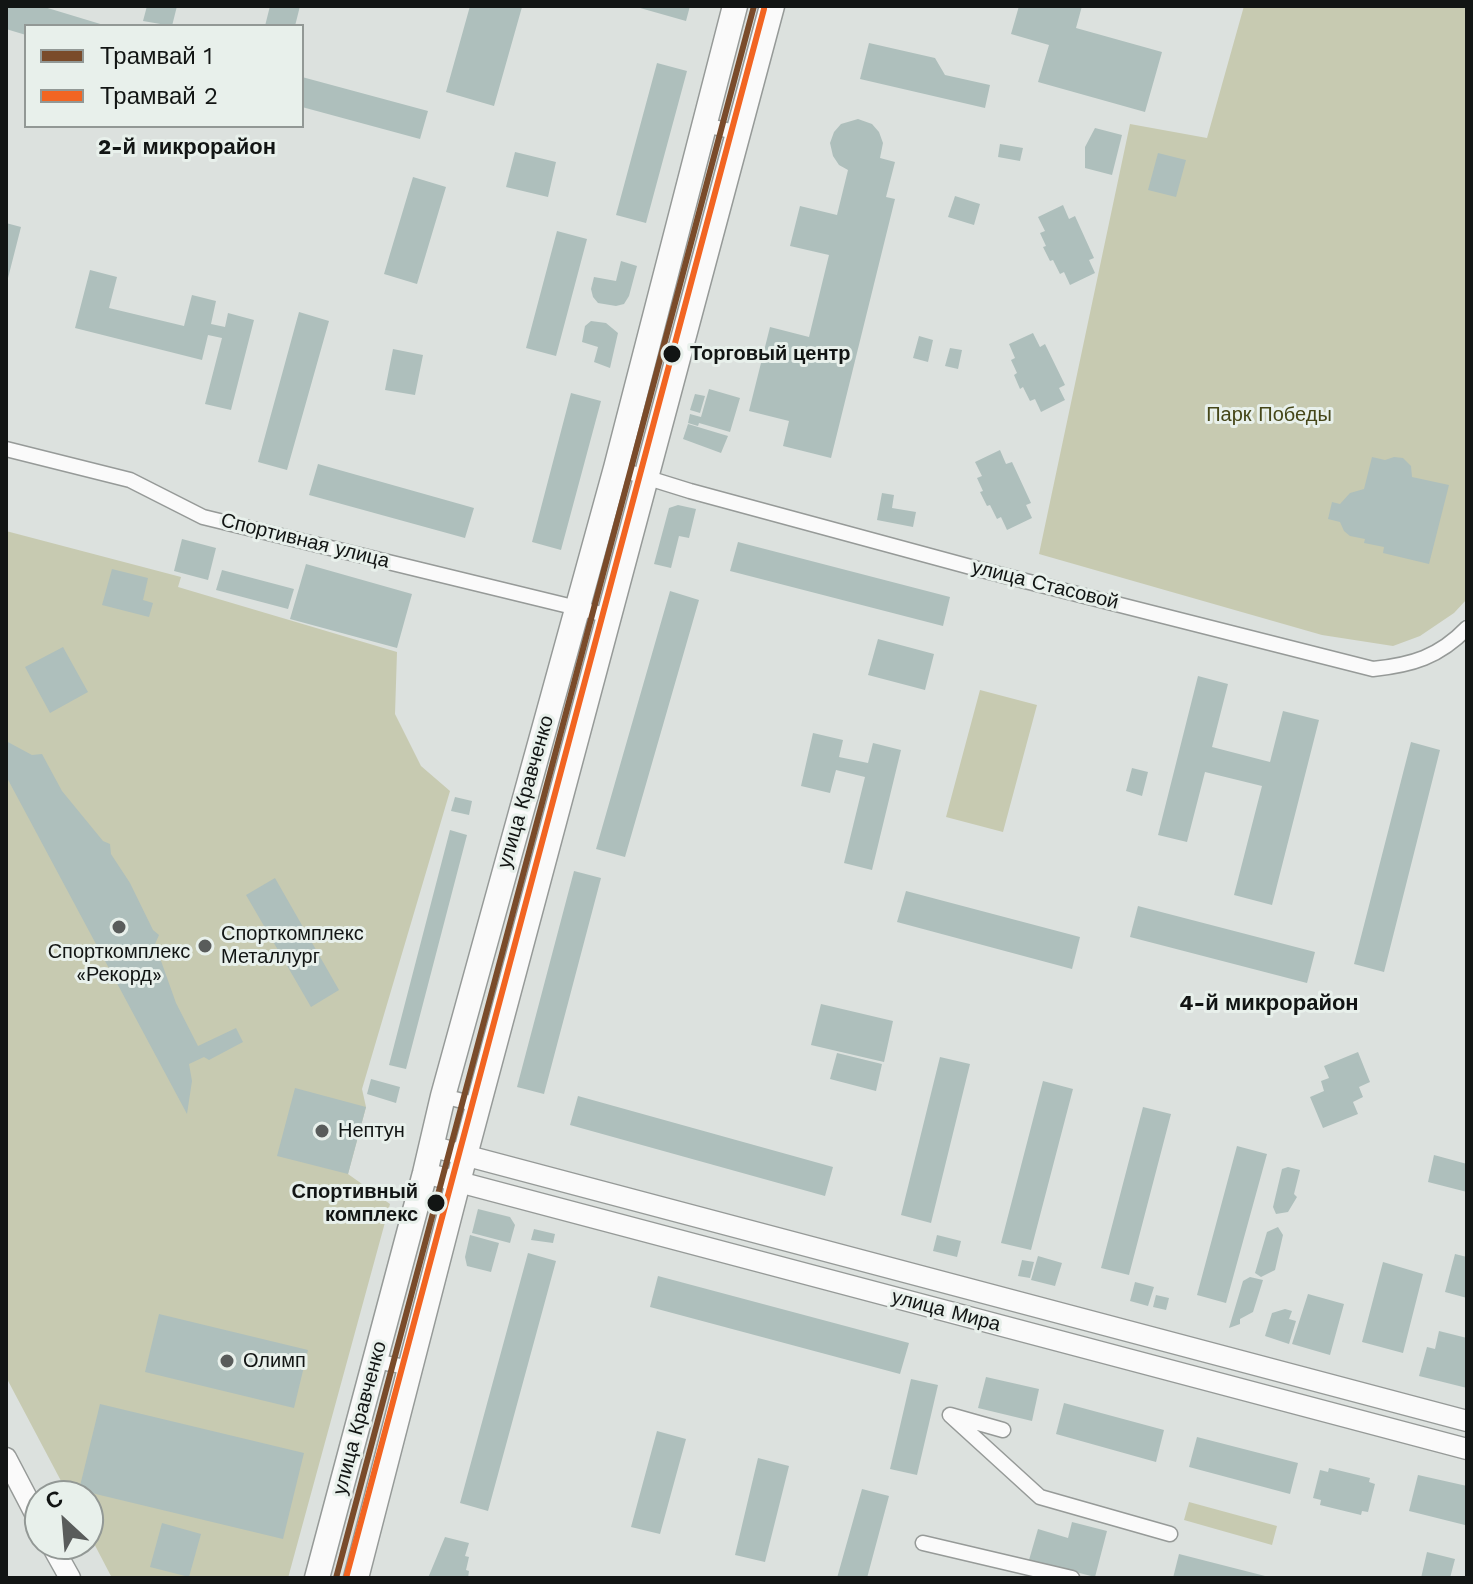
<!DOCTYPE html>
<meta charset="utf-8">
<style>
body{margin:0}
#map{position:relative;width:1473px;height:1584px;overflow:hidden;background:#dce1de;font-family:"Work Sans",sans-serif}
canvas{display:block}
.frame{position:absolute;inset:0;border:8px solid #121514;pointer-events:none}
.legend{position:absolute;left:24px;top:24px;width:280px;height:104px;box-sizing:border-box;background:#e8f0eb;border:2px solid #929895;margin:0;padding:10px 14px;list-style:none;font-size:24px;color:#121514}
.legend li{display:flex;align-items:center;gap:16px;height:40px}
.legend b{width:40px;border:2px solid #929895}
.north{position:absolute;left:24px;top:1480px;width:80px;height:80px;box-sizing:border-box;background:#e8f0eb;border:2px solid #929895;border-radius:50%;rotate:334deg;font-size:22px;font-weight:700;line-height:32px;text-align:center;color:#121514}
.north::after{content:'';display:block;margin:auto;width:28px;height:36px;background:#595c5b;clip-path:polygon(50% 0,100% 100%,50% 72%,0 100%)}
</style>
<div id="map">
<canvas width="1473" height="1584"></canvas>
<div class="frame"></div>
<ul class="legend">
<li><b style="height:10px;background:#7a4b2a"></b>Трамвай 1</li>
<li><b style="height:10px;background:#f26522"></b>Трамвай 2</li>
</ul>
<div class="north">С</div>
</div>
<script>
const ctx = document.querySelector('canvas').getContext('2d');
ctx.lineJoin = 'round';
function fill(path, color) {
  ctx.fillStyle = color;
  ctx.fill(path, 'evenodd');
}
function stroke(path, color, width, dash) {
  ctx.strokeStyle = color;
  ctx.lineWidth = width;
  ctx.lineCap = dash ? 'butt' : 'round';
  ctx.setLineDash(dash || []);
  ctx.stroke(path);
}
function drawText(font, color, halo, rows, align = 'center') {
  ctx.font = font + ' "Work Sans",sans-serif';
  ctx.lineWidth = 6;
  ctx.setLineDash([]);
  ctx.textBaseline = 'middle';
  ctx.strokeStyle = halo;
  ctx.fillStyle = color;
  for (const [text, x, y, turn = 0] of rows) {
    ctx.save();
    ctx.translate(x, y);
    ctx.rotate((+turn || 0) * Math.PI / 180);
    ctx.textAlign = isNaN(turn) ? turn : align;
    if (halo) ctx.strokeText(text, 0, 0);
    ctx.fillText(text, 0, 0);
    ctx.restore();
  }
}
const green = new Path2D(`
 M1244,6h223v593l-13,14 -34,23 -27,10 -71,-11 -283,-81 91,-430 77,14z
 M6,531l175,46 -3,10 219,65 -2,62 26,52 29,25 -88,298 4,18 -18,67 42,30 -102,374h-176l-24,-46v-36h-19l-63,-119z
 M980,690l57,15 -34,127 -57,-15z
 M1189,1502l88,24 -5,19 -88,-25z`);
const building = new Path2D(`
 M6,6h35l66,20h-81v9l-20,-6z
 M147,6h30l-5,20 -29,-5z
 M270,6h30l-5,20h-30z
 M470,6l52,1 -28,99 -48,-14z
 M633,6h57l-4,15z
 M1019,6h63l-6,22 86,24 -17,60 -107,-30 11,-37 -38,-11z
 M869,43l66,15 10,17 45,10 -5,23 -125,-29z
 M657,63l30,8 -41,152 -30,-8z
 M302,77l126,34 -8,28 -118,-32z
 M858,119l14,5 7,8 4,11 -3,15 15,4 -9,35 9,2 -64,259 -48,-12 6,-25 -40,-10 21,-84 39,10 20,-82 -39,-9 10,-40 37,9 11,-45 -9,-5 -6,-9 -3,-13 4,-11 7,-8z
 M1095,128l27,7 -10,40 -27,-7v-21z
 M1000,144l23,4 -3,13 -22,-4z
 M515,152l41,10 -8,35 -42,-10z
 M1158,153l28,7 -10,37 -28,-7z
 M413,177l33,10 -29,97 -33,-10z
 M955,196l25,8 -6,21 -26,-8z
 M1063,205l6,14 6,-3 19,42 -5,2 6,13 -25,12 -6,-13 -4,2 -7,-14 -3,1 -7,-14 3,-1 -6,-13 5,-2 -7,-14z
 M6,223l15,4 -14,55h-1z
 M557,231l30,8 -31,117 -30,-8z
 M621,261l16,5 -8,30 -5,8 -8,2 -18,-3 -5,-6 -2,-8 3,-12 22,4z
 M90,270l27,7 -8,31 75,18 8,-31 24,6 -5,23 14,3 3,-14 26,7 -23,90 -26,-6 17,-66 -14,-3 -6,25 -127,-32z
 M299,312l30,9 -42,149 -29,-8z
 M591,321l15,2 12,10 -8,35 -16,-6 4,-15 -16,-5 3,-16z
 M1033,333l7,14 5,-3 20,41 -6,3 6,12 -24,12 -6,-13 -5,2 -7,-14 -3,2 -6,-14 3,-2 -6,-13 4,-2 -6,-14z
 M919,336l14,4 -5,22 -15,-4z
 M950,348l12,2 -4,19 -13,-3z
 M393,349l30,6 -8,40 -30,-5z
 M709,389l31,9 -10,34 -31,-9 -1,3 -10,-3 2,-9 11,3z
 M571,393l30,8 -40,149 -29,-8z
 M695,394l10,2 -5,17 -10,-3z
 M688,424l40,12 -7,17 -38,-14z
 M1000,450l6,14 6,-2 19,41 -5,2 6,13 -25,12 -6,-13 -4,2 -7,-14 -3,1 -7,-14 3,-1 -6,-13 5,-2 -7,-14z
 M1372,457l13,3 9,-3 9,1 8,8 1,11 37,8 -20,79 -46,-11 1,-6 -20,-4 1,-4 -15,-3 -6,-5 -4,-9 -12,-3 4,-17 8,2 10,-11 14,-4z
 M318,464l156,44 -9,30 -156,-43z
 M882,493l12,2 -2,13 24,4 -3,15 -36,-7z
 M678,505l18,4 -7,29 -10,-2 -8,32 -17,-4 15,-56z
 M182,539l34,9 -8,32 -34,-9z
 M738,542l212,55 -7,29 -213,-55z
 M306,564l106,30 -15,54 -107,-29z
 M112,569l36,9 -5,22 10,3 -4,14 -47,-12z
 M222,570l72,19 -6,20 -72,-19z
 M670,591l29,9 -74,257 -29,-8z
 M878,639l56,15 -9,36 -57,-15z
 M63,647l25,45 -38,21 -25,-46z
 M1198,676l30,8 -16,63 58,15 13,-51 36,9 -47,185 -38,-10 28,-109 -57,-14 -18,70 -29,-7z
 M813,733l30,7 -4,17 29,6 5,-20 28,7 -29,120 -28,-7 21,-86 -29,-7 -6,23 -29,-7z
 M6,741l26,14 10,-1 20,37 41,50 7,3 1,10 19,29 23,47 6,5 -4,9 21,59 22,43 38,-18 7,14 -34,18 -5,-3 -15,7 3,17 -5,33 -181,-338z
 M1411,742l29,8 -56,222 -30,-8z
 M1132,768l16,4 -6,24 -16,-5z
 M455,797l17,4 -3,14 -18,-4z
 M450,830l17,5 -61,234 -17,-4z
 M574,871l27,7 -57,216 -27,-7z
 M275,878l64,112 -28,17 -65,-112z
 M906,891l174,46 -8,32 -175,-47z
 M1138,906l177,46 -8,31 -177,-46z
 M821,1004l72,17 -9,41 -73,-17z
 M1358,1052l12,30 -11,5 4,10 -10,5 5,12 -35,14 -13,-31 14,-6 -3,-10 8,-3 -5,-12z
 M837,1053l45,11 -6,27 -46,-12z
 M940,1057l30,7 -39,159 -30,-8z
 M371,1079l29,8 -4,16 -29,-9z
 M1043,1081l30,8 -42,161 -30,-7z
 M295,1088l71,19 -18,67 -71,-18z
 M578,1096l255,71 -8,29 -255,-71z
 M1143,1107l28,7 -42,161 -28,-7z
 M1237,1146l30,8 -41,149 -29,-8z
 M1434,1155l33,9v28l-39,-10z
 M1288,1167l12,3 -6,24 3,3 -9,15 -12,2 -3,-7 9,-38z
 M478,1209l32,8 5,8 -5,18 -38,-10z
 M1278,1227l5,8 -8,35 -14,7 -6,-4 12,-41z
 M534,1229l21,5 -2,9 -22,-3z
 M470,1235l29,8 -8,29 -24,-6 -2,-9z
 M937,1235l24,6 -4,16 -24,-6z
 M528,1253l28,8 -68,250 -28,-8z
 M1455,1254l12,3v41l-22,-6z
 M1038,1256l24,7 -7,23 -24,-6z
 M1022,1260l12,2 -4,16 -12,-2z
 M1383,1262l40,12 -20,79 -41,-11z
 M658,1276l251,67 -9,31 -250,-67z
 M1250,1277l13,3 -10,32 -13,7v5l-11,4 14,-47z
 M1135,1282l19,5 -6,19 -18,-5z
 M1308,1294l36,10 -14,51 -38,-11z
 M1156,1295l13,3 -3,12 -13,-3z
 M1285,1309l7,2 -3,8 7,2 -7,23 -24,-8 7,-23z
 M159,1314l149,36 -14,58 -149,-36z
 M1439,1331l28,7v50l-48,-12 8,-29 8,2z
 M986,1377l53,12 -7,32 -54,-13z
 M911,1379l27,6 -21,90 -27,-6z
 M1064,1403l100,27 -8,32 -100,-28z
 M100,1404l204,49 -21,86 -204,-49z
 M657,1431l29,8 -26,95 -29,-7z
 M1197,1437l101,26 -8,31 -101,-27z
 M758,1458l31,8 -24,96 -30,-7z
 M1329,1468l41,10 -1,4 6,2 -7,28 -6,-1 -1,4 -41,-10 1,-5 -8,-2 7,-28 8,2z
 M1418,1475l49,11 -2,39 -56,-14z
 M862,1489l27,7 -22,82h-30z
 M1072,1522l35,9 -12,46 -66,-17 9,-31 30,9z
 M162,1523l39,11 -12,43 -39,-10z
 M445,1537l24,6 -4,13 4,1 -3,13 3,1 -1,7h-40z
 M1427,1552l28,7 -5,19h-29z
 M1179,1554l90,23v1h-96z`);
const street = new Path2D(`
 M706,125l32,8
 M6,449l124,31 73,37 407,99
 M616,468l74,23 288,78 395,100c39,-4 66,-12 94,-41
 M443,1096l35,9
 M375,1361l36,7
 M1003,1430l-53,-15 90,82 130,37
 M923,1543l149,35`);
const secondary = new Path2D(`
 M430,1146l1037,275
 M425,1173l1042,276
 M6,1458l34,65
 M51,1544l19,34`);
const primary = new Path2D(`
 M317,1578l108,-405 18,-77 173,-628 119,-462
 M356,1578l109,-423 307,-1149`);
const tram1 = new Path2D(`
 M336,1578l418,-1572`);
const tram2 = new Path2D(`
 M346,1578l418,-1569`);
const markers = [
 [672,354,10,"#121514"],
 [119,927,8,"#595c5b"],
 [205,946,8,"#595c5b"],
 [322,1131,8,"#595c5b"],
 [436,1203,10,"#121514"],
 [227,1361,8,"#595c5b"]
];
const stopNames = [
 ["Торговый центр",690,354],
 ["Спортивный",418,1192,"right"],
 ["комплекс",418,1215,"right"]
];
const parkNames = [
 ["Парк Победы",1269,415]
];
const streetNames = [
 ["Спортивная улица",305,541,14],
 ["улица Стасовой",1045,585,14],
 ["улица Кравченко",526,792,-74],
 ["улица Мира",946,1311,15],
 ["улица Кравченко",360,1418,-75]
];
const poiNames = [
 ["Спорткомплекс",221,934],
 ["Металлург",221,957],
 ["Спорткомплекс",119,952,"center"],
 ["«Рекорд»",119,975,"center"],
 ["Нептун",338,1131],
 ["Олимп",243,1361]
];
const neighbourhoodNames = [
 ["2-й микрорайон",187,148],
 ["4-й микрорайон",1269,1004]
];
fill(green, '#c7cab1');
fill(building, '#aebfbc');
stroke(street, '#969a98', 17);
stroke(secondary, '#969a98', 23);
stroke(primary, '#969a98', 27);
stroke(street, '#fafafa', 14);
stroke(secondary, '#fafafa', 20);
stroke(primary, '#fafafa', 24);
stroke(tram1, '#7a4b2a', 6);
stroke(tram2, '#f26522', 6);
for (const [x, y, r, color] of markers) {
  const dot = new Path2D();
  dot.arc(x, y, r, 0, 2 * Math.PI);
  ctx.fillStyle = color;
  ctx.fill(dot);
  stroke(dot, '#e8f0eb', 3);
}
drawText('bold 20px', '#121514', '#e8f0eb', stopNames, 'left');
drawText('20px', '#454618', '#e8f0eb', parkNames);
drawText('20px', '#121514', '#e8f0eb', streetNames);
drawText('20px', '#121514', '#e8f0eb', poiNames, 'left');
drawText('bold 22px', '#121514', '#e8f0eb', neighbourhoodNames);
</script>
